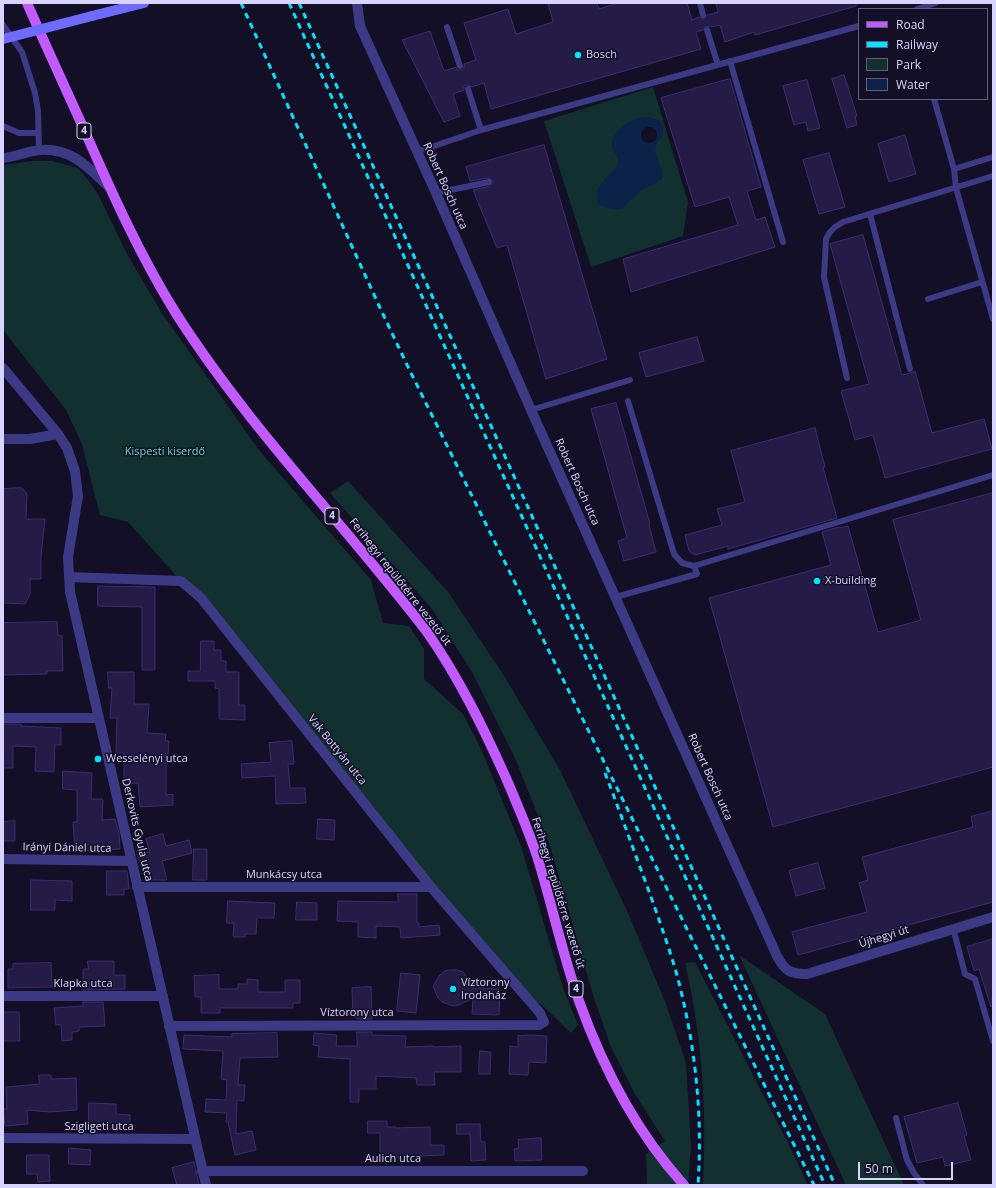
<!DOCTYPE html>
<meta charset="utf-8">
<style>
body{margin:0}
#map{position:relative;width:996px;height:1188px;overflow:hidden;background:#130f26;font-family:"Open Sans",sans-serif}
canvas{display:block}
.frame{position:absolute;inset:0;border:4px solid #d9d4ff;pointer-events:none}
.legend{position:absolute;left:858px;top:8px;width:130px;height:92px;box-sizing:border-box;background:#130f26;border:1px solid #625e7d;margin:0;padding:5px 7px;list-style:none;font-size:12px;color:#d9d4ff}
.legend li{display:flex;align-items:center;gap:8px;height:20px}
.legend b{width:20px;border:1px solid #625e7d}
.scale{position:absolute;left:858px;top:1162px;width:95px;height:18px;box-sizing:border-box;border:2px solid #d9d4ff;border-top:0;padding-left:5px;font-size:12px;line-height:14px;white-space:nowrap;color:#d9d4ff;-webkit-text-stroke:3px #130f26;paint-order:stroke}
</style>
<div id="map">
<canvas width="996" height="1188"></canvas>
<div class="frame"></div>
<ul class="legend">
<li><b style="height:5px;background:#c25bff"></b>Road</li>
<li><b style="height:5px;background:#00e5ff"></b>Railway</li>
<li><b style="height:11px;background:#12302f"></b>Park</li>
<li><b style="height:11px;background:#0c2248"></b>Water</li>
</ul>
<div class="scale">50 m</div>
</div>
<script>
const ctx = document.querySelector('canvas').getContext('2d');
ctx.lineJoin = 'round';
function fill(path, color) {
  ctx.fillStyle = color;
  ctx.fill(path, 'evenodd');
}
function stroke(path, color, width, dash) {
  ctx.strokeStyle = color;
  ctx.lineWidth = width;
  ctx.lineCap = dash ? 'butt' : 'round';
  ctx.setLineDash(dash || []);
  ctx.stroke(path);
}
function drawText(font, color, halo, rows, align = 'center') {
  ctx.font = font + ' "Open Sans",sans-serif';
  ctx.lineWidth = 3;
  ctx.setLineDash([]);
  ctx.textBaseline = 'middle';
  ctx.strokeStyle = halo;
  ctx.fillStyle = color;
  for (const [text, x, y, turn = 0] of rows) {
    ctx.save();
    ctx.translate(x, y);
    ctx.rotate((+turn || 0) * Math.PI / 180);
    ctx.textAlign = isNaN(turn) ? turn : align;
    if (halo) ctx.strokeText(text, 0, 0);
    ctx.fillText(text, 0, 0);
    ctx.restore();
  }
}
const green = new Path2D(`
 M653,87l35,115 -5,34 -92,31 -47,-146z
 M33,161h19l26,7 11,13 10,15 28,58 36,61 96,135 112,130 12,43 26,3 15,23v30l39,35 18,35 40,97 42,142 15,37 -7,8 -27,-26 -25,-19 -338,-407 -53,-59 -28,-7 -18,-71 -16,-34 -63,-80v-165z
 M348,481l100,111 55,82 57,96 68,143 38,91 20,59 5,83 -3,39h-41l-1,-31 19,-13 -30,-47 -24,-47 -18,-52 -43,-149 -35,-88 -43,-86 -40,-63 -102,-116z
 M739,955l86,59 79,171h-58z
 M695,962l96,187 17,36h-105c4,-75 -1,-149 -18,-222z`);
const water = new Path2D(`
 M648,117l10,3 5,6v9l-6,8 -2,8 8,23 -1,5 -6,4 -13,6 -22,20c-9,0 -15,-1 -23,-5 -7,-20 13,-26 21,-42 -2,-6 -7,-11 -7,-18 0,-12 16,-23 26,-26 3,-1 7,-1 10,-1z`);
const pier = new Path2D(`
 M641 135a8 8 0 1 1 16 0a8 8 0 1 1-16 0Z`);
const building = new Path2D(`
 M548,3h49l2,6 19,-6h69l5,17 7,-3 5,2 3,-4 11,-3 -2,-9h140v3l-101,29 -1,-3 -29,10 -5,-17 -9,2 -5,-1 -3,4 -7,2 5,17 -210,60 -7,-26 -12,4 -5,-2 -3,1v4l-11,4 7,22 -16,6 -42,-82 28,-9 14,40 12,-4 1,3h4l3,-1v-5l12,-4 -12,-37 44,-14 8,25 37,-12z
 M844,75l13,41h-2l2,9 -10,3 -15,-49z
 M730,79l31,108 -14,4 9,29 9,-3 10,30 -144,45 -8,-33 115,-34 -9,-28 -34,10 -34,-109z
 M807,80l13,48 -12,3 -2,-9 -12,3 -11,-39z
 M905,135l11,39 -27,8 -11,-38z
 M544,145l63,214 -61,20 -39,-134 -10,3 -24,-58 17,-4 3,-2v-3l-5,-3 -18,3 -4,-14z
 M829,153l16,54 -26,7 -16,-54z
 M863,235l39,140 9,-2 4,-2 17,62 52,-14 8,30 -107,29 -12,-43 -18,5 -14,-49 28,-7 -39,-140z
 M697,337l7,24 -58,16 -7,-24z
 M616,403l34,121 -1,1 7,27 -32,9 -6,-20 9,-3 -36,-129z
 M815,428l10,39h-2l14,51 -109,31v-3l-33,9 -6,-4 -4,-16 37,-10 -5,-16 28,-7 -14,-51z
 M22,488l5,6 -1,25h19l-4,37v23h-11v15l-5,10 -22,-1v-114z
 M993,493v274l-220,60 -64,-229 122,-33 -9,-33 17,-5 1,1 8,-2 30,106 43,-12 -28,-100z
 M98,586l57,1v83h-13v-63l-44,-1z
 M57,622l1,13 4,1 1,35h-16v3l-44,1v-52z
 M201,641h13v9h7v11h5v11h13v33h6v15l-26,-1v-30l-4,-1v-7h-27v-10h12z
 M108,672h26v32h15l-2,29 19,1 -1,7h4l-1,14h-2v40l7,-1v11l-33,2 -2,-24 -14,1v-31h-8l1,-35h-7l2,-30h-3z
 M3,724h18v2l40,2v17h-6l-1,27 -19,-1 1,-24 -23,-1v22h-10z
 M292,741l2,23h-6l2,24h15l1,15 -30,1 -1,-28 -33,2 -1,-14 30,-2 -2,-19z
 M63,771l29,2 -1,26h12l-1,21 13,-1 4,14 1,16 -45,2 -2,-29h4v-32l-14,-1z
 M993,811v91l-195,53 -6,-23 75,-20 -8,-29 9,-3 -6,-23 111,-30 -2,-10z
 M318,819l17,1 -1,20 -17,-1z
 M15,821v20h-12v-19z
 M163,834l3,12 23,-6 3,13 -30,8 5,19h-22l-7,-25 12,-3 -4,-13z
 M194,849h13v31h-14z
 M818,863l7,25 -29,8 -7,-25z
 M107,871h20l2,18h-5v6h-17z
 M31,880l41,1v20l-17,-1v10h-24z
 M398,894h19v29h2v4l20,-2 1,10 -39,3 -1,-11 -24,-1v12l-18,-1v-15l-21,-1 1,-20 60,1z
 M228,901l47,2 -1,15h-17l-1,16h-11v3h-12l1,-14h-7z
 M297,902l20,1v17h-21z
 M993,939v67l-2,1 -12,-38 -5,2 -7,-24z
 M88,961h26v14h11v14l-42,1v-21h5z
 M51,963l1,24 -44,1v-19h5v-5z
 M451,970h6l6,2 7,9 2,7 28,1 -1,26 -27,-1 1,-16 -14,7 -6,1 -11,-4 -4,-4 -5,-12 7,-11 5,-4z
 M401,973l19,2 -4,38 -19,-2z
 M219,975v14h19v-5h9v-5l11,1v12h27v-12h15v23h-7v5h-73v5h-19v-16h-6l-1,-21z
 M371,987l1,32h-15v-2h-4l-1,-29z
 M83,1002h20l2,24 -26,1v4l-7,1v8l-10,1 -1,-17 -5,1 -2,-17 29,-2z
 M3,1012h16l1,29h-17z
 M357,1032h15v3l34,1 -1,11 28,-1v1l28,-1v26h-27l1,13h-18l-1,-7 -40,-2v13h-17v13h-9v-43l-32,-2 1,-11 -6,-1 1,-12 23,2 -1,11h21z
 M277,1033l1,24 -38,1 -2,27h7l-1,16 -7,-1 -1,34 16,-3 4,19 -21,5 -7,-33h-2l1,-9 -22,-1 1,-13 20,1 1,-20 -6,-1 2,-28 -40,-2 1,-14 48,2v-3z
 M532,1035l15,1 -1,27 -17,-1 -1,13 -19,-1 1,-28 8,1v-11z
 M480,1051l11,1 -1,22h-11z
 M39,1075h12v4l25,-1 1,32 -27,2 -23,-2 1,14 -23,2 -2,-17h4l-1,-22 33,-3z
 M89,1103l27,1v10l14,1v15l-41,-1z
 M958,1103l9,32 -3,1 7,24 -26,6 -2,-9 -26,6 -13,-46z
 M368,1121h19v6h9v1l34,-1v18h14v10l-48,2v4h-16v-28h-12z
 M457,1124h23l1,18h4l1,18 -15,1 -1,-27h-13z
 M541,1138l1,22 -27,1 -1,-12 5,-1 -1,-8z
 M69,1148l22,2 -1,15 -21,-1z
 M27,1155h22l1,26 -12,1 -1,-8h-10z
 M194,1162l5,23h-22l-5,-17z`);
const lane = new Path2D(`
 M700,3l3,12
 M917,9l19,-6
 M3,25l19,27 13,41 3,18 1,39
 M447,27l13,39
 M707,30l11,35
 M730,61l53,181
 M468,89l13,41
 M934,99l20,70 2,19 37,131
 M3,126l16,7h19
 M417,152l64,-22 378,-104
 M954,169l39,-12
 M436,193l53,-11
 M870,214l40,155
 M928,299l54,-17
 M847,378l-23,-101 2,-38 4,-7 5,-5 8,-5 150,-46
 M628,401l46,153 8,9 12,3 299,-91
 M531,410l99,-30
 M616,597l81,-23 -3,-8
 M953,928l12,46 10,5 18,62
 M896,1118l11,42 7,13 9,12`);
const street = new Path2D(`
 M357,3l3,23 76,167 95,217 246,546c8,15 13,18 30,18l186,-57
 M3,158c12,-1 25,-7 37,-8 32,-2 48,17 69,37
 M3,368l55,66 9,14 8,23 3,25 -10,61 2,35 136,593
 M3,439h27l28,-5
 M69,577l112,4 20,17 230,289 109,126 4,9 -5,3 -370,1
 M3,718h96
 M3,859l129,2
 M137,887h294
 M3,996h160
 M3,1138l192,1
 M202,1171h381`);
const secondary = new Path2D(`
 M92,16l52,-13`);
const primary = new Path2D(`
 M27,3c18,41 37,82 56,124 28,64 57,129 94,188 73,114 168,210 250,317 32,46 56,95 79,146 11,26 22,51 31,78 15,48 25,97 42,145 24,67 57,131 105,184`);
const rail = new Path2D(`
 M241,3l140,307 28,59 405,816
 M289,3l536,1182
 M299,3l391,861 145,321
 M605,773c14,36 27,73 41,110 11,31 22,61 31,92 18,68 26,139 21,210`);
const secondaryBridge = new Path2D(`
 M3,39l89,-23`);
const markers = [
 [578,55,4,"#00e5ff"],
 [817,581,4,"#00e5ff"],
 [98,759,4,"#00e5ff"],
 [453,989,4,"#00e5ff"]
];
const shields = [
 [84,131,14],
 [332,516,14],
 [576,989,14]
];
const shieldNames = [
 ["4",84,131],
 ["4",332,516],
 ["4",576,989]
];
const poiNames = [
 ["Bosch",586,55],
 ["X-building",825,581],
 ["Wesselényi utca",106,759],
 ["Víztorony",461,983],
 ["Irodaház",461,996]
];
const streetNames = [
 ["Robert Bosch utca",445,186,66],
 ["Robert Bosch utca",577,482,66],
 ["Ferihegyi repülőtérre vezető út",400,582,52],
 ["Vak Bottyán utca",337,750,51],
 ["Robert Bosch utca",710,777,66],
 ["Derkovits Gyula utca",137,830,77],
 ["Irányi Dániel utca",67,848,1],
 ["Munkácsy utca",284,875],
 ["Ferihegyi repülőtérre vezető út",558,893,73],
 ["Újhegyi út",884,937,-17],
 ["Klapka utca",83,984],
 ["Víztorony utca",357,1013],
 ["Szigligeti utca",99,1127],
 ["Aulich utca",393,1159]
];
const parkNames = [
 ["Kispesti kiserdő",165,452]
];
fill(green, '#12302f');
fill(water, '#0c2248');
fill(pier, '#130f26');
fill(building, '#241b47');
stroke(building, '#3b2d73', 1);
stroke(lane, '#3d3a85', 6);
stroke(street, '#3d3a85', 10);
stroke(secondary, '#6f6bff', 10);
stroke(primary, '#c25bff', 10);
stroke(rail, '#00e5ff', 3, [6, 5]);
stroke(secondaryBridge, '#6f6bff', 10);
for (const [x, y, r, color] of markers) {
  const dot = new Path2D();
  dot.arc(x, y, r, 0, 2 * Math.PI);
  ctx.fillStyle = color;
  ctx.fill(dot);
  stroke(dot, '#130f26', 1.5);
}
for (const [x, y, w] of shields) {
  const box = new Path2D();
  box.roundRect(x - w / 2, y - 8, w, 16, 3);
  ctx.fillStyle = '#130f26';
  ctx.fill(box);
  stroke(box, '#d9d4ff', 1);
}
drawText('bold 10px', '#d9d4ff', null, shieldNames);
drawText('11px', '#d9d4ff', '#130f26', poiNames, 'left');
drawText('11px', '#d9d4ff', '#130f26', streetNames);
drawText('11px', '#5fe0c0', '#130f26', parkNames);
</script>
